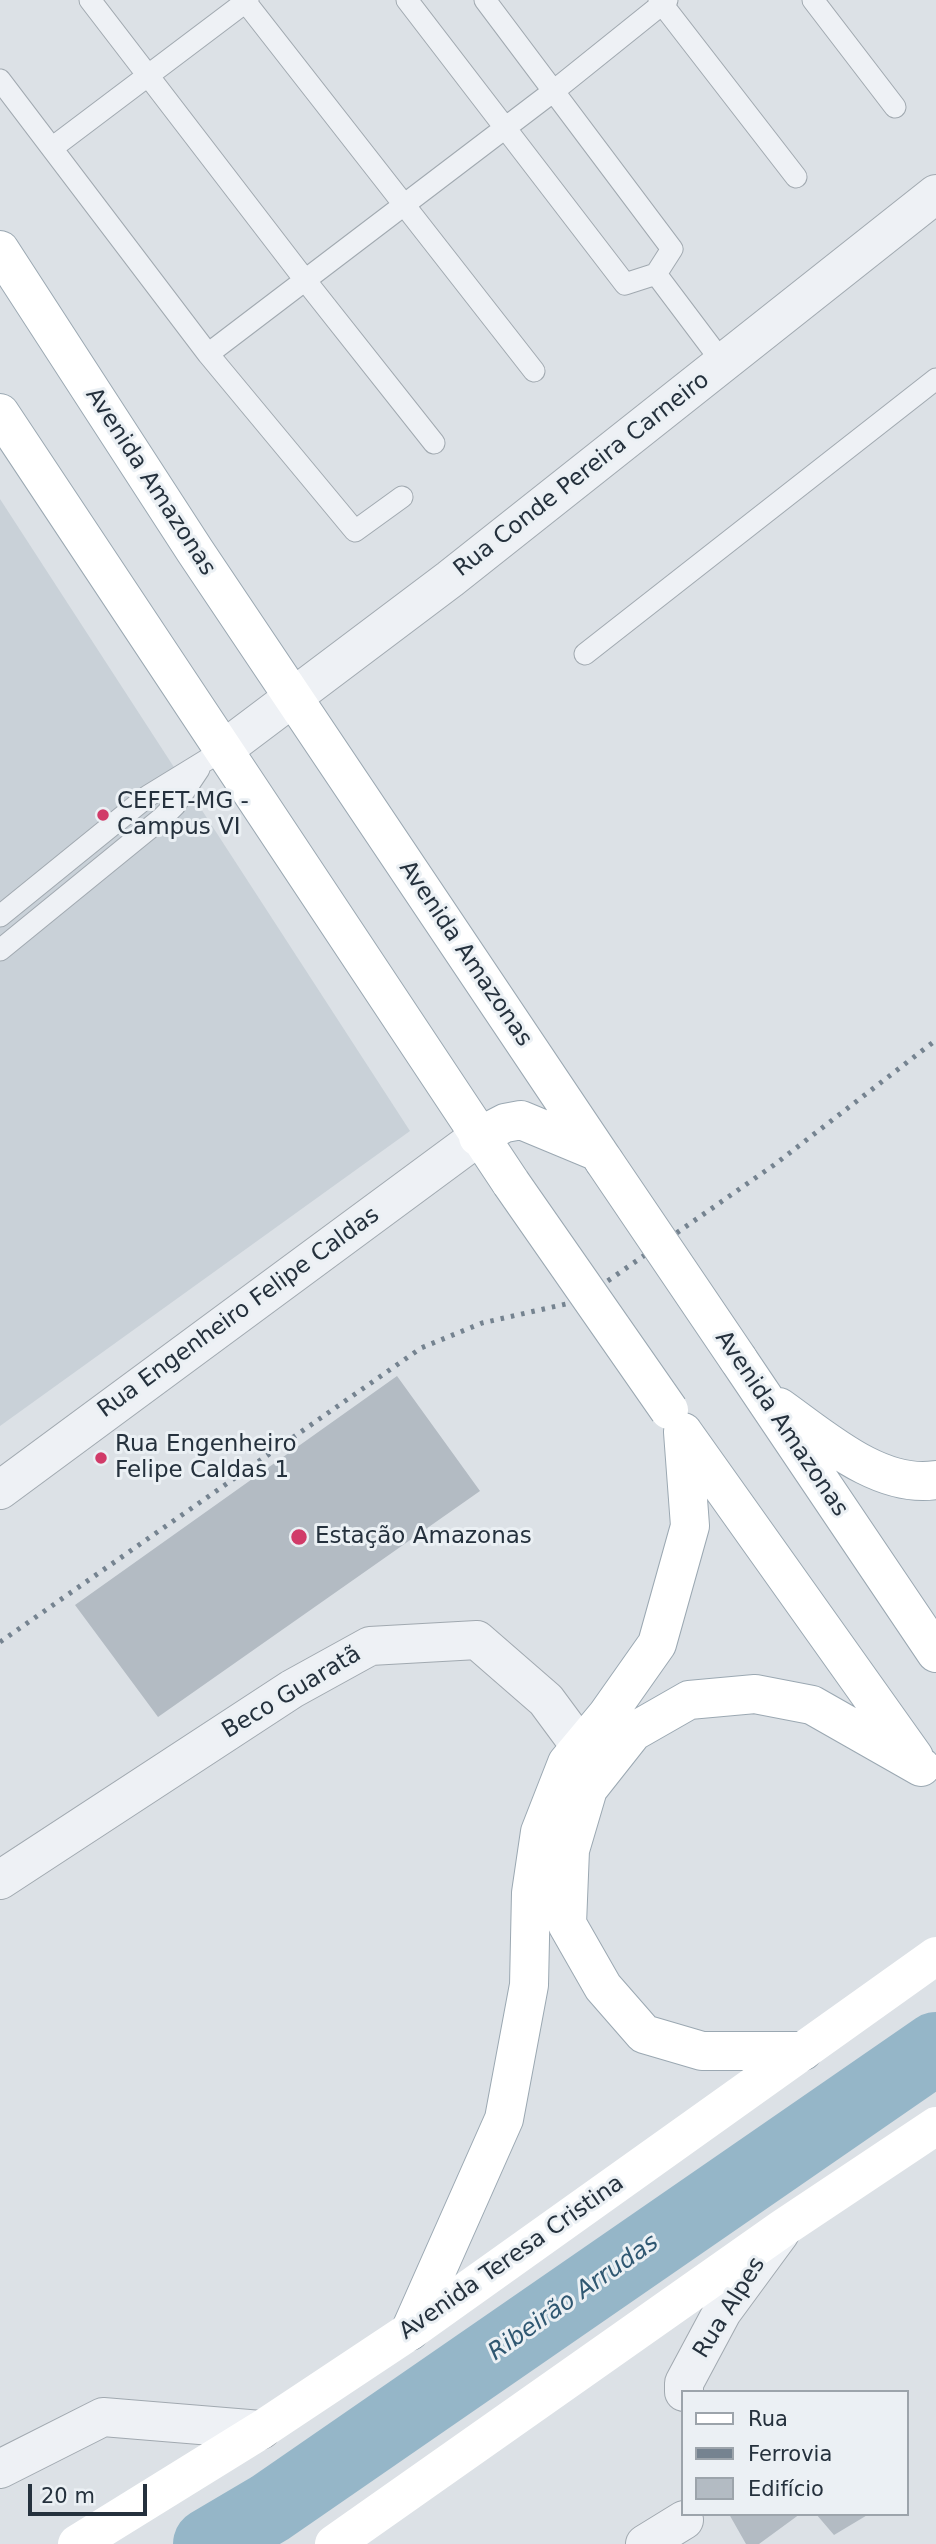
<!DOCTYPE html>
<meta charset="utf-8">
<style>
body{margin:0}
#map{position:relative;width:936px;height:2544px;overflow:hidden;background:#dce1e6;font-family:"DejaVu Sans",sans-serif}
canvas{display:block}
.legend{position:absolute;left:681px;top:2390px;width:228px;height:126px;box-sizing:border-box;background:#ebf0f4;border:2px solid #9ca4ab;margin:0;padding:9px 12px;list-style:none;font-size:21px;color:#25313d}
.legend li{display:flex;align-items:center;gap:14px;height:35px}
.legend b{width:35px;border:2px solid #9ca4ab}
.scale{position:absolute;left:28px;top:2484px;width:119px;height:32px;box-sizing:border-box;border:4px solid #25313d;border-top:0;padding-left:9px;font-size:21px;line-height:24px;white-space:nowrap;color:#25313d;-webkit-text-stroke:5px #ebf0f4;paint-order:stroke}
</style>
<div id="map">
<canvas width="936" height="2544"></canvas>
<ul class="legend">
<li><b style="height:9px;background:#fff"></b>Rua</li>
<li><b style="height:9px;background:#758390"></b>Ferrovia</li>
<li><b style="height:19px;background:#b3bbc3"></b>Edifício</li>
</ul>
<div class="scale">20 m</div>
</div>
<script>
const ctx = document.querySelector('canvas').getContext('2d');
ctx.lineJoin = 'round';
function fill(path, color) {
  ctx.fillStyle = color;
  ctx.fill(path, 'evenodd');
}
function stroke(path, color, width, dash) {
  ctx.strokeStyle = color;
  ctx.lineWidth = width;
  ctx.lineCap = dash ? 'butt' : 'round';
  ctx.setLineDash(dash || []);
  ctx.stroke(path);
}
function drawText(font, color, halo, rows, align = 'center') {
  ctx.font = font + ' "DejaVu Sans",sans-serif';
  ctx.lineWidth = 6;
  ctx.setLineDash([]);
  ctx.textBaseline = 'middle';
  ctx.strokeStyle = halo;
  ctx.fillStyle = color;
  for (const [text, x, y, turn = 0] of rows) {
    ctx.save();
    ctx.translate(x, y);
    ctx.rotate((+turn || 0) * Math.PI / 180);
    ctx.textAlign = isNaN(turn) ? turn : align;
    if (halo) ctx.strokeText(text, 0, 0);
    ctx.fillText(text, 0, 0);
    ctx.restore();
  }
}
const built = new Path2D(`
 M0,499l410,632 -410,295z`);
const river = new Path2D(`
 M209,2544l61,-36 666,-460`);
const building = new Path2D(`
 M397,1376l83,115 -322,226 -83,-112z
 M729,2514h71l-41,30h-13z
 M816,2514h53l-35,21z`);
const service = new Path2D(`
 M90,0l215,280 129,163
 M244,0l290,371
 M407,0l218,284 31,-10 16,-25 -187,-249
 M659,0l137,177
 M813,0l82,107
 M0,80l208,274 147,177 47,-34
 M52,148l196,-148
 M656,274l67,89
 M208,354l347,-264 112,-90
 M585,654l351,-275
 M0,916l148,-120 75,-46
 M0,950l162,-132 13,-13 24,-36`);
const minor = new Path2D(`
 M0,1880l292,-191 78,-43 107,-6 69,60 34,46
 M684,2392v-9l38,-71 58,-79
 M0,2469l103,-52 158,13
 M645,2544l39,-24`);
const tertiary = new Path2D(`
 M223,750l227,-171 486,-385
 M0,1490l478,-353`);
const secondary = new Path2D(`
 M77,2544l184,-114 149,-99 526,-375
 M334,2544l449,-316 153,-102`);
const primary = new Path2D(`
 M0,250l195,301 409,610
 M0,413l511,770
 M478,1137l27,-14 16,-3 77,32
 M738,1359l198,294
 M779,1407c44,31 100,82 157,73
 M683,1432l231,325
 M803,2051h-101l-58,-17 -41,-47 -36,-63 3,-74 18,-61 45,-57 56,-32 66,-6 57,11 109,62
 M410,2331l94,-212 25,-134 2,-92 9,-61 27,-69 40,-48 50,-71 33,-118 -7,-94`);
const rail = new Path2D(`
 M0,1642l421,-294 61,-25 97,-22 195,-136 162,-125`);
const primaryBridge = new Path2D(`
 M604,1161l134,198
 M511,1183l158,227`);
const markers = [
 [103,815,7,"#d13b69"],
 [101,1458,7,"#d13b69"],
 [299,1537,9,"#d13b69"]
];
const streetNames = [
 ["Rua Conde Pereira Carneiro",582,475,-38],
 ["Avenida Amazonas",150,482,57],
 ["Avenida Amazonas",465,954,56],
 ["Rua Engenheiro Felipe Caldas",239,1313,-36],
 ["Avenida Amazonas",781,1424,56],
 ["Beco Guaratã",292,1693,-31],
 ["Avenida Teresa Cristina",512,2258,-35],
 ["Rua Alpes",730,2308,-58]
];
const poiNames = [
 ["CEFET-MG -",117,802],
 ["Campus VI",117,828],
 ["Rua Engenheiro",115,1445],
 ["Felipe Caldas 1",115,1471],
 ["Estação Amazonas",315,1537]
];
const waterNames = [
 ["Ribeirão Arrudas",574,2298,-35]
];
fill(built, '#c9d1d8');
stroke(river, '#95b6c8', 72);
fill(building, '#b3bbc3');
stroke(service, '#a1a9b0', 23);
stroke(minor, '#a1a9b0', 40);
stroke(tertiary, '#a1a9b0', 40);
stroke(primary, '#9ba8b2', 40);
stroke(service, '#eef1f5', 21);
stroke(minor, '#eef1f5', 38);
stroke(tertiary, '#eef1f5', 38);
stroke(secondary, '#fff', 38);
stroke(primary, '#fff', 38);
stroke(rail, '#758390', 5, [3.5, 7]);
stroke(primaryBridge, '#9ba8b2', 40, []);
stroke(primaryBridge, '#fff', 38);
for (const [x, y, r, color] of markers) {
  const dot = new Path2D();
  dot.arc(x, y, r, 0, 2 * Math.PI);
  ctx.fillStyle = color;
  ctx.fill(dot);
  stroke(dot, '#ebf0f4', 2.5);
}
drawText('23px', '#25313d', '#ebf0f4', streetNames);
drawText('23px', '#25313d', '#ebf0f4', poiNames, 'left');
drawText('italic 24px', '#2f5771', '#ebf0f4', waterNames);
</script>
